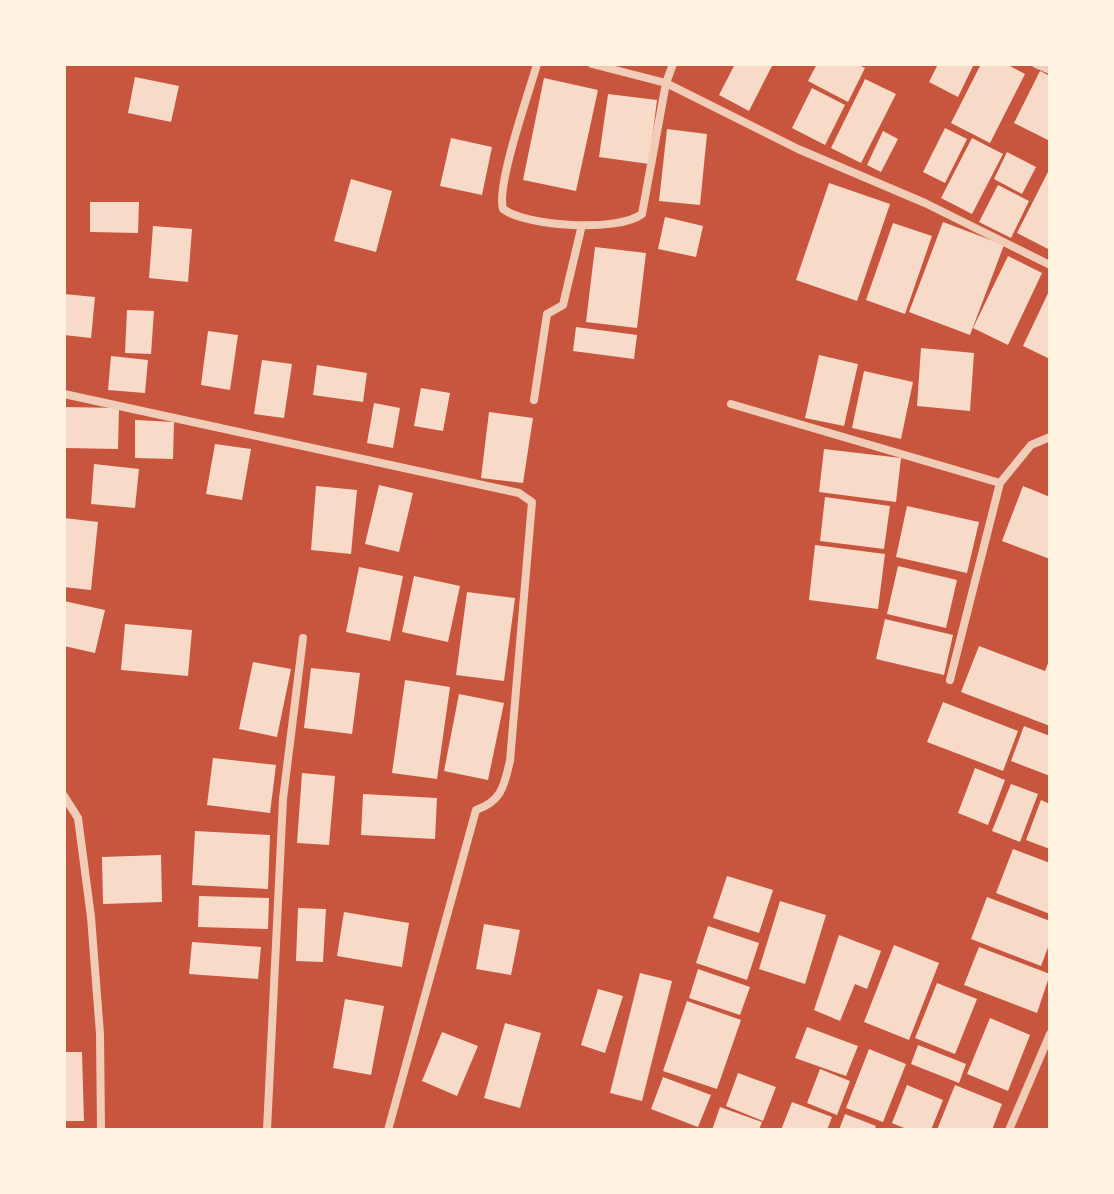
<!DOCTYPE html>
<style>
body{margin:0}
#map{position:relative;width:1114px;height:1194px;overflow:hidden;background:#c8553d;font-family:"PT Sans Narrow",sans-serif}
canvas{display:block}
.frame{position:absolute;inset:0;border:66px solid #fff3e0;pointer-events:none}
</style>
<div id="map">
<canvas width="1114" height="1194"></canvas>
<div class="frame"></div>
</div>
<script>
const ctx = document.querySelector('canvas').getContext('2d');
ctx.lineJoin = 'round';
function fill(path, color) {
  ctx.fillStyle = color;
  ctx.fill(path, 'evenodd');
}
function stroke(path, color, width, dash) {
  ctx.strokeStyle = color;
  ctx.lineWidth = width;
  ctx.lineCap = dash ? 'butt' : 'round';
  ctx.setLineDash(dash || []);
  ctx.stroke(path);
}
const building = new Path2D(`
 M735,64h38l-24,47 -30,-16z
 M817,64h40l8,4 -17,34 -40,-21z
 M938,64h36l-16,33 -29,-15z
 M981,64h25l19,10 -35,69 -39,-20z
 M1040,71l10,5v65l-36,-18z
 M135,77l44,9 -8,36 -43,-9z
 M544,78l54,12 -22,101 -53,-11z
 M865,79l31,15 -35,69 -30,-15z
 M812,88l33,17 -20,40 -33,-17z
 M608,94l49,6 -8,64 -50,-7z
 M945,128l22,11 -22,44 -22,-11z
 M667,129l40,5 -7,71 -41,-4z
 M883,131l15,8 -17,33 -14,-7z
 M451,138l41,9 -10,48 -42,-9z
 M972,138l31,16 -31,60 -31,-16z
 M1007,152l29,15 -14,27 -28,-15z
 M1050,168v82l-33,-17z
 M351,179l41,12 -16,61 -42,-11z
 M829,183l61,21 -33,97 -61,-21z
 M998,185l31,16 -18,37 -32,-16z
 M90,202h49l-1,31 -48,-1z
 M665,217l38,9 -7,31 -38,-8z
 M943,222l61,23 -34,90 -61,-23z
 M893,223l39,13 -27,78 -39,-14z
 M153,226l39,3 -4,53 -39,-4z
 M595,247l51,6 -9,75 -51,-6z
 M1008,256l34,17 -34,72 -35,-17z
 M1050,289v70l-27,-13z
 M64,294l31,3 -4,41 -27,-3z
 M127,310l27,1 -3,43 -26,-1z
 M576,327l61,8 -3,24 -61,-8z
 M208,331l30,4 -8,55 -29,-5z
 M921,348l53,5 -4,58 -53,-5z
 M819,355l39,9 -14,62 -39,-8z
 M111,356l37,4 -3,33 -37,-3z
 M262,360l30,4 -8,54 -30,-4z
 M317,365l50,8 -4,29 -50,-7z
 M864,371l49,11 -12,57 -49,-11z
 M421,388l29,5 -7,38 -29,-5z
 M374,403l26,5 -7,40 -26,-5z
 M64,407l55,1 -1,41 -54,-1z
 M489,412l44,6 -10,65 -42,-5z
 M135,420l39,2 -1,37 -38,-1z
 M215,444l36,5 -9,51 -36,-6z
 M824,449l77,9 -5,44 -77,-10z
 M94,464l45,5 -4,39 -44,-4z
 M379,485l34,8 -14,59 -34,-8z
 M316,486l41,4 -6,64 -40,-4z
 M1023,486l27,11v62l-48,-18z
 M825,497l65,9 -6,43 -64,-8z
 M907,506l72,16 -12,51 -71,-16z
 M64,518l34,4 -7,68 -27,-3z
 M815,545l70,9 -7,55 -69,-9z
 M898,566l59,14 -11,48 -59,-14z
 M359,567l44,9 -13,65 -44,-9z
 M414,576l46,10 -12,56 -46,-10z
 M467,592l48,6 -11,83 -48,-6z
 M64,601l41,9 -10,43 -31,-7z
 M885,619l68,16 -9,40 -68,-16z
 M125,624l67,6 -4,46 -67,-6z
 M979,646l66,25 5,-13v68l-89,-34z
 M253,662l38,7 -14,68 -38,-8z
 M311,668l49,5 -8,61 -48,-6z
 M405,680l45,7 -13,92 -45,-6z
 M459,694l45,9 -16,77 -44,-9z
 M943,702l75,29 -15,40 -76,-29z
 M1024,726l26,10v40l-39,-15z
 M213,758l63,7 -6,48 -63,-8z
 M975,768l30,12 -17,45 -30,-12z
 M302,773l33,3 -6,69 -32,-2z
 M1011,784l27,10 -18,48 -28,-11z
 M363,794l74,4 -2,41 -74,-4z
 M1041,800l9,4v45l-24,-9z
 M195,831l75,4 -2,54 -76,-4z
 M1013,849l37,14v51l-54,-21z
 M161,855l1,47 -59,2 -1,-47z
 M727,876l46,14 -14,43 -46,-15z
 M199,896l70,2 -1,31 -70,-2z
 M987,897l63,24v21l-9,24 -70,-27z
 M780,901l46,14 -21,69 -46,-15z
 M298,908l28,1 -3,53 -27,-1z
 M344,912l65,11 -7,44 -65,-11z
 M484,924l36,6 -9,45 -35,-6z
 M708,926l51,17 -12,37 -51,-17z
 M839,935l42,16 -14,38 -12,-5 -15,37 -26,-11z
 M192,942l69,5 -3,32 -69,-5z
 M894,945l45,18 -30,77 -45,-18z
 M979,947l71,27 -13,39 -73,-28z
 M698,969l52,18 -10,28 -51,-17z
 M640,973l32,8 -30,120 -32,-8z
 M937,983l40,16 -22,55 -40,-16z
 M598,989l25,7 -18,57 -24,-8z
 M345,999l39,7 -13,69 -38,-7z
 M687,1001l54,19 -24,69 -54,-18z
 M990,1018l40,17 -22,56 -41,-17z
 M505,1023l36,10 -21,75 -36,-10z
 M807,1027l51,19 -12,30 -51,-18z
 M442,1032l36,14 -21,50 -35,-15z
 M918,1045l48,19 -7,19 -48,-19z
 M869,1049l37,15 -23,58 -37,-14z
 M64,1052h18l2,69h-20z
 M820,1069l30,12 -13,34 -30,-12z
 M738,1073l38,14 -13,34 -37,-15z
 M663,1077l48,18 -13,32 -47,-18z
 M907,1085l36,15 -12,30h-22l-17,-7z
 M955,1085l47,19 -10,26h-55z
 M792,1102l40,15 -5,13h-46z
 M720,1107l42,15 -3,8h-47z
 M845,1114l31,12 -2,4h-35z`);
const minor = new Path2D(`
 M537,64c-8,29 -41,121 -34,145 24,18 116,23 139,5l24,-131 7,-19
 M592,64l74,19 132,66 127,54 125,62
 M1036,64l14,6
 M64,394l455,99 13,9 -22,259c-6,25 -8,40 -34,49l-88,320
 M534,400l13,-86 16,-9 18,-76
 M731,404l269,79 31,-38 19,-8
 M950,680l50,-197
 M64,796l14,22 13,99 9,117 1,96
 M267,1130l16,-331 20,-161
 M1009,1130l41,-96`);
fill(building, '#f7dbc8');
stroke(minor, '#f1ccb7', 8);
</script>
